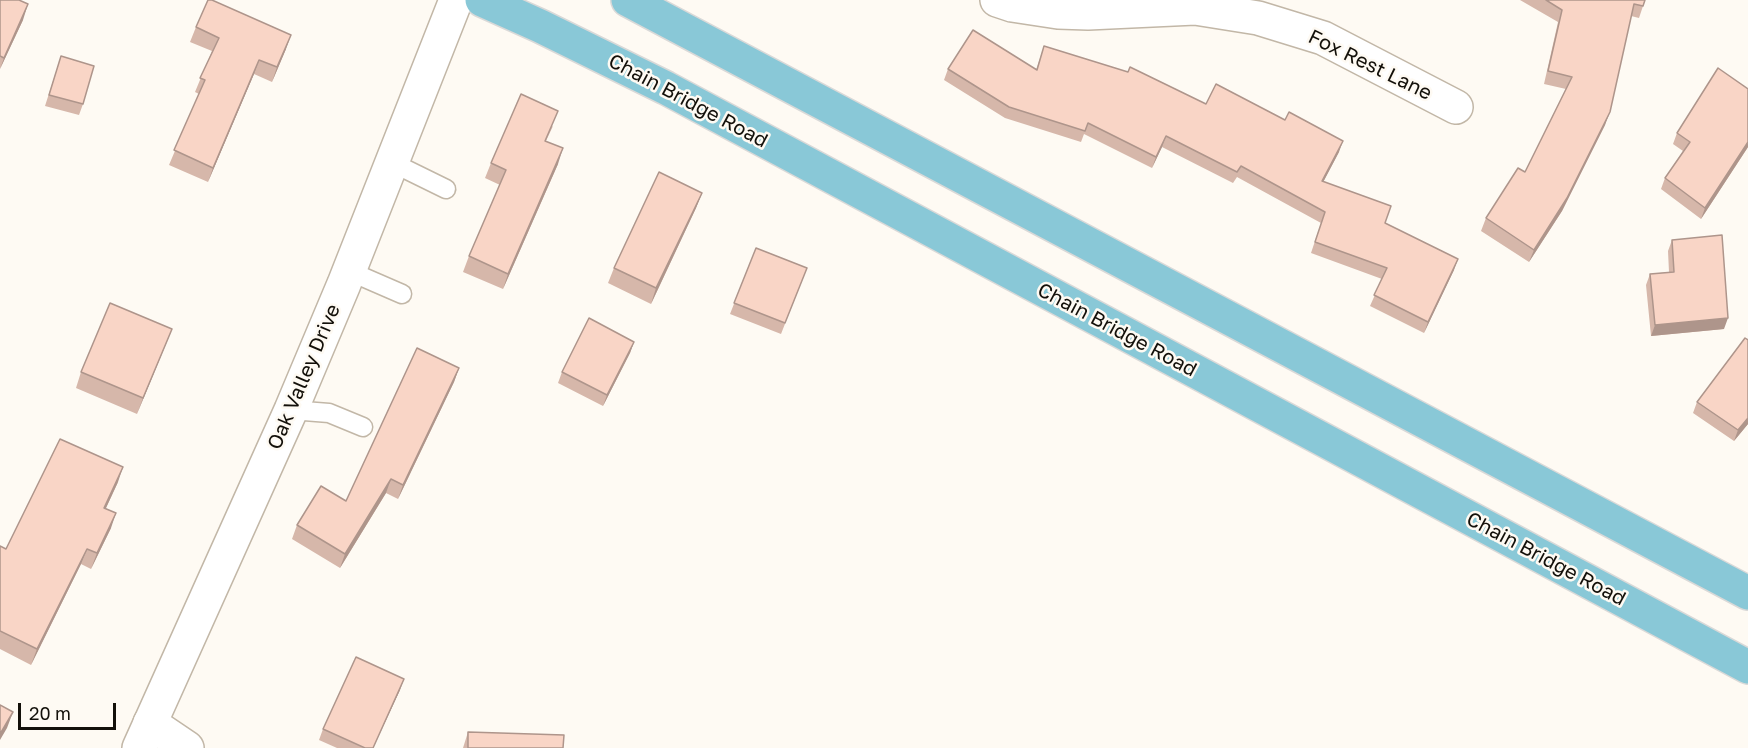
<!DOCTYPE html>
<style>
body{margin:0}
#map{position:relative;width:1748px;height:748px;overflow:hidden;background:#fefaf3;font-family:"Golos Text",sans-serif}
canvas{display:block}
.scale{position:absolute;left:18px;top:703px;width:98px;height:27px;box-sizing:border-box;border:3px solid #13100a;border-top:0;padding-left:8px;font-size:18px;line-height:21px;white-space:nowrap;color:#13100a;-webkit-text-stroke:4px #fefaf3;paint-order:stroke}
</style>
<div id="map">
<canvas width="1748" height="748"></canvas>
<div class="scale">20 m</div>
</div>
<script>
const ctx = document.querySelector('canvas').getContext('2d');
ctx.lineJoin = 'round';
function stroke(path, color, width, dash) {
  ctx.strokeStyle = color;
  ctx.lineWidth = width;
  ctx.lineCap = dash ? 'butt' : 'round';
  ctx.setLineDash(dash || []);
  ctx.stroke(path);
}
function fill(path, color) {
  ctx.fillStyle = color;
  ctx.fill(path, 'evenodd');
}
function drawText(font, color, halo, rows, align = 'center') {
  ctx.font = font + ' "Golos Text",sans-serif';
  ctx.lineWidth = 5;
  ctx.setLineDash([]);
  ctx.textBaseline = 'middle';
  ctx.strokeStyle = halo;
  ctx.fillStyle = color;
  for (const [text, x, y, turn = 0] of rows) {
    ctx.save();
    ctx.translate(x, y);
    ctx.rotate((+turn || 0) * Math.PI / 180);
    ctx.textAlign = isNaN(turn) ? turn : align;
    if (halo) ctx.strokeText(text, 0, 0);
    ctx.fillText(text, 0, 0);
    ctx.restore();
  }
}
const service = new Path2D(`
 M391,162l55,27
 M349,271l53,23
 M291,410l38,3 34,14`);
const minor = new Path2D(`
 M997,0l15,5 46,7 30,1 107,-5 63,10 65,20 133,69
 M150,723l37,25`);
const tertiary = new Path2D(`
 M139,748l152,-338 53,-126 112,-284`);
const primary = new Path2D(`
 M482,0l58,26 126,62 1082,579
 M628,0l1120,593`);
const wall = new Path2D(`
 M0,0l23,20 -23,49z
 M1520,0h125l-6,18 -8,-2 -26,109 -43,86 -33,51 -48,-31 5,-13 39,-46 41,-83 -22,-5 14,-62z
 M196,27l90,22 -14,33 -18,-8 -46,108 -39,-17 30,-71 -4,-2 17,-41 -22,-9z
 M1044,46l295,106 -16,30 131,88 -30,63 -54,-27 12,-27 -71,-26 10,-30 -84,-46 -4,6 -71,-36 -10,21 -68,-34 -3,8 -76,-24 -61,-38 4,-11 88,1z
 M61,56l22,48 -4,11 -34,-9z
 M553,126l-7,15 12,23 -55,125 -40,-17 6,-16 31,-71 -15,-7 6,-15z
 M1677,133l71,14 -47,72 -40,-30 4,-11 18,-27 -10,-7z
 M702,193l-6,15 -45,96 -43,-21 6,-15z
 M1672,240l52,89 -73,7 -5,-51 4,-11 19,-2 -1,-21z
 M756,248l51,20 -26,66 -51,-20z
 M172,329l-35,85 -61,-26 5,-16z
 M634,342l-4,11 -27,53 -45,-23 4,-11z
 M459,368l-5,14 -56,117 -12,-6 -46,75 -48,-29 5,-14 49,-24z
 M1697,402l51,22 -14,17 -41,-28z
 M118,482l-12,26 5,20 -20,41 -10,-5 -50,101 -31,-16v-103l6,3z
 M400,690l-27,58h-36l-18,-8 4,-11z
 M468,732l95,16h-100z`);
const shadedWall = new Path2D(`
 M28,4l-5,16 -23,49 4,-11z
 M291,35l-5,14 -14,33 5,-15z
 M259,60l-5,14 -46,108 5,-14z
 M1610,112l-5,13 -43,86 -33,51 5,-12z
 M1166,136l-4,11 -10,21 4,-11z
 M1343,141l-4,11 -21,40 4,-11z
 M1748,142v5l-47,72 4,-11z
 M563,148l-5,16 -55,125 5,-15z
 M702,193l-6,15 -45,96 5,-16z
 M1458,259l-4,11 -30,63 4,-11z
 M1728,318l-4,11 -73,7 4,-11z
 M172,329l-6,15 -29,70 6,-16z
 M634,342l-4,11 -27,53 4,-11z
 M459,368l-5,14 -56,117 5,-14z
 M1748,418v6l-14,17 4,-11z
 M123,467l-5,15 -19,41 5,-15z
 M391,479l-5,14 -46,75 5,-14z
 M116,513l-5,15 -20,41 6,-16z
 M87,549l-6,15 -50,101 6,-16z
 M404,679l-4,11 -27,58z
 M13,712l-6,16 -7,12v-6z`);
const building = new Path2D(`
 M0,0h19l9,4 -24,54 -4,-2z
 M208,0h4l79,35 -14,32 -18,-7 -46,108 -39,-18 31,-70 -5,-2 19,-40 -23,-11z
 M1546,0h99l-2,6 -9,-2 -24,108 -43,86 -33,52 -48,-32 32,-50 7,4 47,-95 -24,-6 14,-61z
 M973,30l64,40 7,-24 84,26 2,-5 76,37 10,-20 69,36 4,-8 54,29 -21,40 69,25 -6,17 73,36 -30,63 -54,-27 13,-27 -72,-26 10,-30 -84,-46 -4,6 -71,-36 -10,21 -68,-34 -3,8 -76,-24 -61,-38z
 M61,56l33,10 -11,38 -34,-9z
 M1718,68l30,21v53l-43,66 -40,-30 25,-36 -13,-9z
 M521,94l37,17 -13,30 18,7 -55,126 -39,-18 37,-86 -15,-7z
 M659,172l43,21 -46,95 -42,-20z
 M1722,235l6,83 -73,7 -5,-51 24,-2 -2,-32z
 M756,248l51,20 -22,55 -51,-20z
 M110,303l62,26 -29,69 -62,-26z
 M589,318l45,24 -27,53 -45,-23z
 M1745,338l3,2v78l-10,12 -41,-28z
 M417,348l42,20 -56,117 -12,-6 -46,75 -48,-29 24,-39 25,15z
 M60,439l63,28 -19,41 12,5 -19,40 -10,-4 -50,100 -37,-18v-85l6,3z
 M356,657l48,22 -31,69h-8l-42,-19z
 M0,705l13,7 -13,22z
 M468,732l96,3 -1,13h-95z`);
const streetNames = [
 ["Fox Rest Lane",1370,65,26],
 ["Chain Bridge Road",688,101,28],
 ["Chain Bridge Road",1117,330,28],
 ["Oak Valley Drive",304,377,-67],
 ["Chain Bridge Road",1546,559,28]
];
stroke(service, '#c2b7a7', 21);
stroke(minor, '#c2b7a7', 36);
stroke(tertiary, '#c2b7a7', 36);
stroke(primary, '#d9d9d8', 36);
stroke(service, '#fff', 18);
stroke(minor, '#fff', 33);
stroke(tertiary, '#fff', 33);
stroke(primary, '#89c8d7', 33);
fill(wall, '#d6b7aa');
fill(shadedWall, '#ae958b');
fill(building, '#f9d5c6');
stroke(building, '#ae958b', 1.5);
drawText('20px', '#13100a', '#fefaf3', streetNames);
</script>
